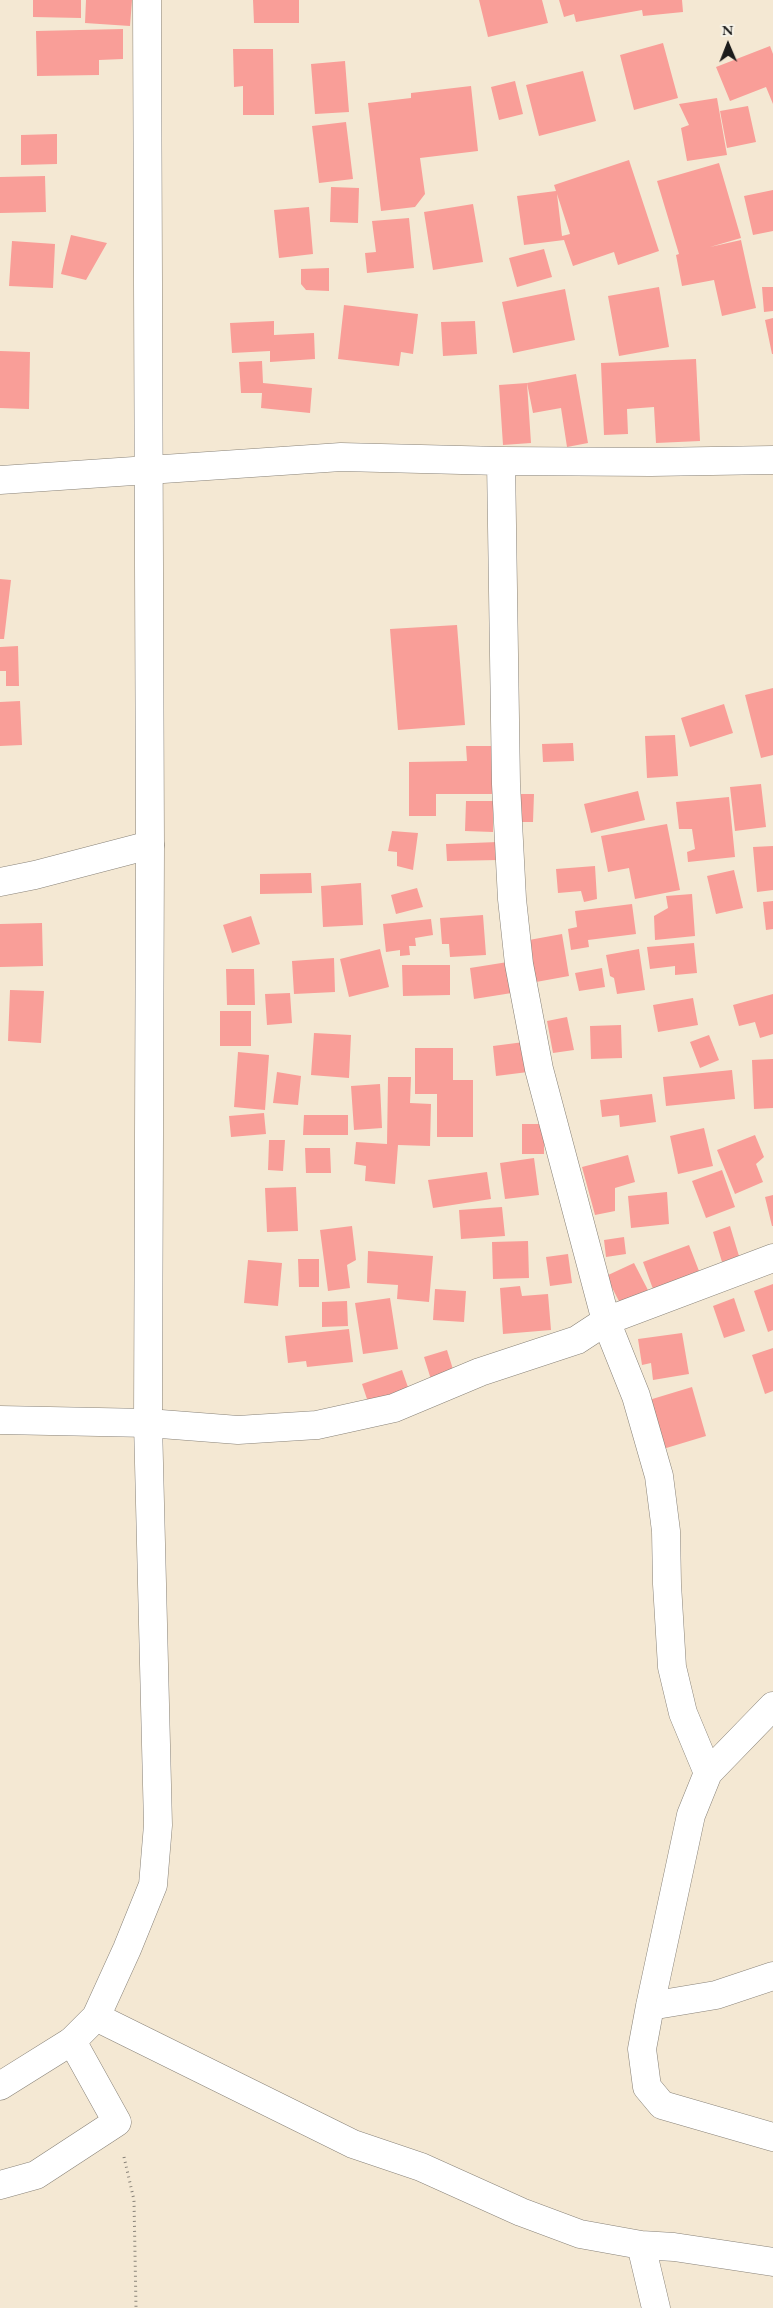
<!DOCTYPE html>
<style>
body{margin:0}
#map{position:relative;width:773px;height:2308px;overflow:hidden;background:#f4e8d3;font-family:"EB Garamond",serif}
canvas{display:block}
.north{position:absolute;left:703px;top:20px;width:50px;height:50px;-webkit-text-stroke:4px #f7f3e8;paint-order:stroke;rotate:359deg;font-size:14px;font-weight:700;line-height:20px;text-align:center;color:#1c1c1c}
.north::after{content:'';display:block;margin:auto;width:18px;height:22px;background:#1c1c1c;clip-path:polygon(50% 0,100% 100%,50% 72%,0 100%)}
</style>
<div id="map">
<canvas width="773" height="2308"></canvas>
<div class="north">N</div>
</div>
<script>
const ctx = document.querySelector('canvas').getContext('2d');
ctx.lineJoin = 'round';
function fill(path, color) {
  ctx.fillStyle = color;
  ctx.fill(path, 'evenodd');
}
function stroke(path, color, width, dash) {
  ctx.strokeStyle = color;
  ctx.lineWidth = width;
  ctx.lineCap = dash ? 'butt' : 'round';
  ctx.setLineDash(dash || []);
  ctx.stroke(path);
}
const building = new Path2D(`
 M33,0h48v18l-48,-1z
 M86,0h46l-2,26 -45,-3z
 M253,0h46v23h-45z
 M479,0h63l6,23 -60,14z
 M559,0h123l1,12 -40,4 -1,-6 -66,12 -2,-8 -10,3z
 M123,29v30l-24,1v15l-62,1 -1,-45z
 M663,43l15,55 -44,12 -14,-55z
 M770,46l3,8v50l-7,-17 -36,14 -14,-34z
 M233,49h40l1,66h-31v-29l-9,1z
 M345,61l4,51 -34,2 -4,-50z
 M583,71l13,50 -57,15 -13,-51z
 M515,81l8,33 -24,6 -8,-33z
 M471,86l7,65 -58,7 5,36 -10,13 -34,4 -13,-108 43,-5v-5z
 M717,98l10,57 -40,6 -6,-33 8,-3 -10,-21z
 M748,106l8,36 -29,6 -7,-37z
 M346,122l7,57 -34,4 -7,-57z
 M57,134v30l-36,1v-30z
 M629,160l30,91 -41,14 -4,-13 -41,14 -9,-26 -40,5 -7,-49 39,-5 -2,-6zM557,194l13,40 -8,2z
 M719,163l22,75 -31,9 31,-7 15,68 -34,8 -8,-36 -32,6 -6,-31 3,-1 -22,-73z
 M45,176l1,36 -46,1v-36z
 M331,187l28,1 -1,35 -28,-1z
 M773,190v41l-20,4 -9,-39z
 M473,204l10,58 -50,8 -9,-58z
 M309,207l4,47 -34,4 -5,-48z
 M409,218l5,50 -47,5 -2,-20 11,-1 -4,-31z
 M71,235l36,8 -21,37 -25,-6z
 M12,241l43,3 -2,44 -44,-2z
 M544,249l8,28 -35,10 -8,-29z
 M329,268v23l-23,-1 -5,-6v-15z
 M659,287l10,60 -50,9 -11,-60z
 M762,287h11v24l-9,1z
 M565,289l10,51 -62,13 -11,-51z
 M344,305l74,9 -5,40 -12,-2 -2,14 -61,-7z
 M773,318v36h-1l-7,-34z
 M274,321v14l40,-2 1,26 -45,3v-11l-38,2 -2,-30z
 M475,321l2,33 -34,2 -2,-34z
 M0,351l30,1 -1,57 -29,-1z
 M696,359l4,82 -44,2 -2,-36 -27,2 1,25 -24,1 -3,-72z
 M262,361l1,22 49,5 -2,25 -49,-5 1,-15h-21l-2,-31z
 M576,374l12,69 -21,4 -6,-39 -28,5 -6,-30 4,60 -28,2 -4,-60 28,-2z
 M0,579l11,1 -7,59h-4z
 M457,625l8,100 -67,5 -8,-101z
 M18,646l1,40h-13v-15h-6v-24z
 M773,688v67l-12,3 -16,-63z
 M20,701l2,44 -22,1v-44z
 M724,704l9,29 -43,14 -9,-29z
 M675,735l3,41 -31,2 -2,-42z
 M573,743l1,18 -31,1 -1,-18z
 M466,746h27l-1,48h-56v22h-27v-54l58,-1z
 M761,784l5,43 -31,4 -5,-44z
 M638,791l7,29 -54,13 -7,-29z
 M518,794h16l-1,28h-16z
 M729,797l6,60 -47,5 -1,-10 8,-3 -3,-20h-13l-3,-27z
 M466,801h27v31l-28,-1z
 M667,824l13,66 -45,9 -6,-31 -21,4 -7,-36z
 M392,831l26,2 -5,37 -16,-4v-14l-9,-1z
 M498,842l1,18 -52,1 -1,-17z
 M773,846v44l-16,2 -4,-45z
 M595,866l2,33 -13,3 -3,-11 -23,2 -2,-24z
 M734,870l9,38 -27,6 -9,-38z
 M311,873l1,20 -52,1v-20z
 M361,883l2,42 -40,2 -2,-41z
 M417,888l6,19 -27,7 -5,-19z
 M692,894l3,42 -40,4 -1,-24 14,-8 -2,-12z
 M773,901v28l-7,1 -3,-28z
 M632,904l4,30 -48,6 1,7 -18,3 -3,-21 9,-2 -2,-16z
 M483,915l3,40 -36,2 -1,-13h-7l-2,-26z
 M251,916l9,28 -28,9 -9,-28z
 M431,919l2,16 -18,3 1,8h-7l1,9 -10,1v-6l-14,2 -3,-28z
 M42,923l1,43 -43,1v-43z
 M562,934l7,42 -33,6 -7,-42z
 M694,943l3,30 -22,2v-9l-25,3 -3,-22z
 M380,949l9,38 -40,10 -9,-38z
 M639,949l6,41 -28,4 -3,-16 -4,-2 -4,-21z
 M334,958l1,34 -41,2 -2,-33z
 M514,961l4,31 -44,7 -4,-31z
 M402,965h48v30l-47,1z
 M602,968l3,19 -26,4 -4,-18z
 M226,969h28l1,36h-28z
 M10,990l34,1 -3,52 -33,-2z
 M290,993l2,30 -25,2 -2,-31z
 M773,994v40l-13,4 -5,-16 -16,4 -6,-21z
 M693,998l5,27 -40,7 -5,-27z
 M220,1011h31v35h-31z
 M567,1017l7,33 -21,3 -6,-32z
 M621,1025l1,33 -31,1 -1,-33z
 M314,1033l37,2 -2,43 -38,-3z
 M709,1035l10,25 -19,8 -10,-26z
 M524,1042l4,30 -32,4 -3,-30z
 M415,1048h38v32h20v57h-36v-43h-22z
 M238,1052l31,3 -4,55 -31,-3z
 M773,1059v49l-19,1 -2,-49z
 M732,1070l3,29 -69,7 -3,-29z
 M277,1072l24,4 -3,29 -25,-2z
 M388,1077h23l-1,26 21,1 -1,42 -32,-1 -3,39 -30,-3 1,-15 -12,-2 2,-22 31,2z
 M380,1084l2,44 -28,2 -3,-44z
 M652,1094l4,28 -36,5 -1,-12 -17,2 -2,-17z
 M264,1113l2,21 -35,3 -2,-21z
 M304,1115h44v20h-45z
 M522,1124h22v30h-22z
 M704,1128l9,38 -35,8 -8,-38z
 M755,1135l9,22 -8,7 7,18 -28,12 -18,-44z
 M269,1140h16l-2,31 -15,-1z
 M305,1148h25l1,25h-25z
 M628,1155l7,27 -20,6v23l-20,4 -13,-48z
 M534,1158l5,37 -34,4 -5,-36z
 M722,1170l13,37 -29,11 -14,-37z
 M487,1172l4,27 -58,9 -5,-28z
 M296,1187l2,44 -31,1 -2,-44z
 M667,1192l2,32 -38,4 -3,-32z
 M773,1195v31h-1l-7,-29z
 M502,1207l3,29 -44,3 -2,-29z
 M352,1226l4,34 -9,5 3,23 -22,3 -8,-61z
 M730,1226l9,30 -17,6 -9,-30z
 M624,1237l2,17 -20,3 -2,-17z
 M528,1241l1,37 -36,1 -1,-37z
 M689,1245l10,26 -46,18 -10,-27z
 M368,1251l65,5 -4,46 -32,-3 1,-14 -31,-2z
 M568,1254l4,29 -22,3 -4,-29z
 M298,1259h21v28h-20z
 M248,1260l34,3 -4,43 -34,-3z
 M634,1263l15,29 -28,13 -15,-29z
 M773,1284v46l-5,2 -14,-41z
 M520,1286l2,10 26,-2 3,36 -48,4 -3,-46z
 M435,1289l31,2 -2,31 -31,-2z
 M390,1298l8,51 -35,5 -8,-51z
 M734,1298l11,33 -21,7 -11,-32z
 M347,1301l1,25 -26,1v-25z
 M349,1329l4,33 -46,5 -1,-6 -18,2 -3,-27z
 M682,1333l7,41 -36,6 -2,-17 -9,2 -4,-26z
 M773,1348v43l-8,3 -13,-39z
 M447,1350l9,29 -23,7 -9,-29z
 M402,1370l8,23 -40,15 -8,-24z
 M692,1387l14,49 -43,13 -14,-49z`);
const path = new Path2D(`
 M124,2157l10,43 2,108`);
const minor = new Path2D(`
 M501,461l5,323 6,115 7,65 20,105 67,252 30,75 23,80 7,55 1,53 5,83 11,46 25,60 -17,42 -41,191 -8,43 5,38 15,18 111,32
 M0,480l341,-23 160,4 150,1 122,-2
 M0,882l35,-7 115,-30
 M0,1420l148,3 90,7 79,-5 77,-17 86,-36 97,-32 29,-19 167,-63
 M708,1773l65,-67
 M650,2006l66,-11 57,-19
 M96,2017l257,127 68,23 100,45 59,22 61,11 33,2 99,15
 M0,2185l36,-10 81,-53 -45,-81
 M641,2245l15,63`);
const secondary = new Path2D(`
 M0,2086l72,-45 24,-24 31,-68 26,-64 5,-60 -10,-402 2,-578 -3,-845`);
fill(building, '#f99e98');
stroke(minor, '#888278', 29);
stroke(secondary, '#888278', 29);
stroke(path, '#888278', 3, [1, 4]);
stroke(minor, '#fff', 28);
stroke(secondary, '#fff', 28);
</script>
